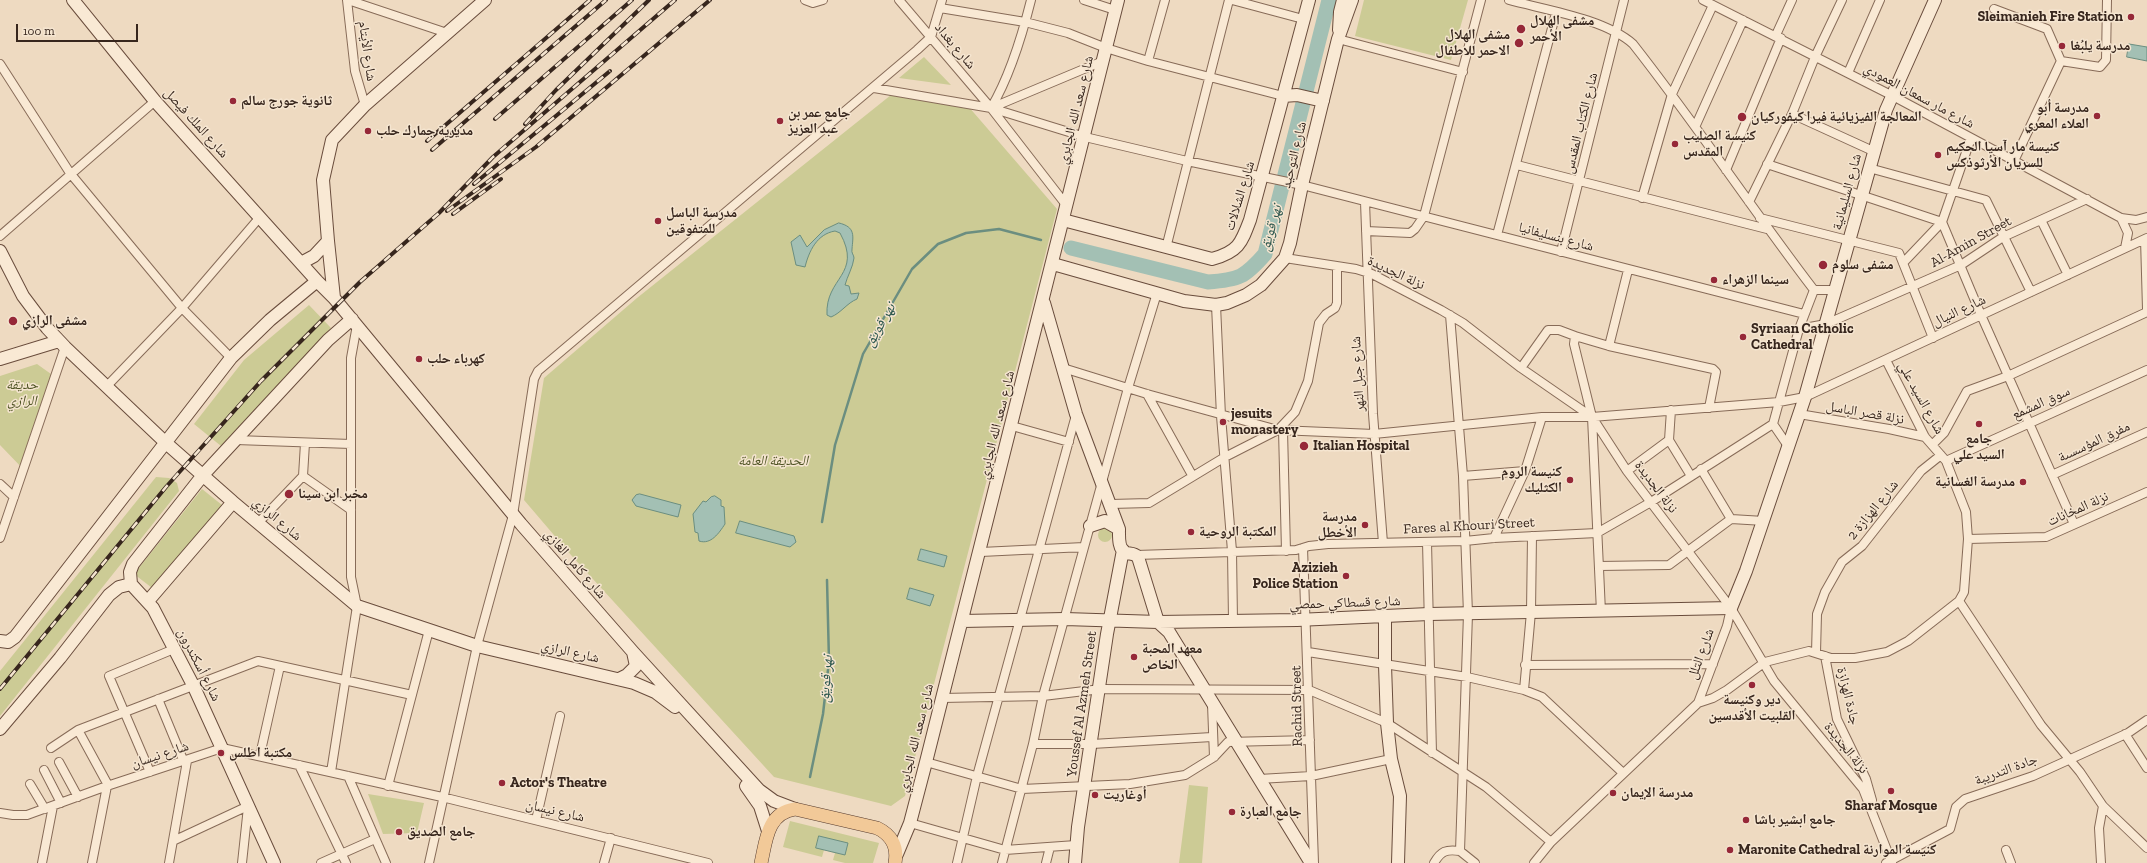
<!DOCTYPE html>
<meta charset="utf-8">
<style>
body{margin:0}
#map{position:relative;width:2147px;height:863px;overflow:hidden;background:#eedac1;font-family:"Zilla Slab",serif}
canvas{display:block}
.scale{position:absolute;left:16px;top:24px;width:122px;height:18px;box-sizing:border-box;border:2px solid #37261d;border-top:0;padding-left:5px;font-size:12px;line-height:14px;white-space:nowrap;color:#37261d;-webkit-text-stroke:3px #f5e5d0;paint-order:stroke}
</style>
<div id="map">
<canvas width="2147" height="863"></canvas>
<div class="scale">100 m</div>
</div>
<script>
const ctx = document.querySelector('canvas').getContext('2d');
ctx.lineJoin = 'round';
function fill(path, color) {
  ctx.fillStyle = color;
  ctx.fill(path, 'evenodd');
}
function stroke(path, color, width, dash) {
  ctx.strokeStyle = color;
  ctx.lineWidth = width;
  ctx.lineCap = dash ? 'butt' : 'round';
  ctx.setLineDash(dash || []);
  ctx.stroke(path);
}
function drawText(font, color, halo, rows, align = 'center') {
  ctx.font = font + ' "Zilla Slab","Noto Naskh Arabic",serif';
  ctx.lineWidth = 3;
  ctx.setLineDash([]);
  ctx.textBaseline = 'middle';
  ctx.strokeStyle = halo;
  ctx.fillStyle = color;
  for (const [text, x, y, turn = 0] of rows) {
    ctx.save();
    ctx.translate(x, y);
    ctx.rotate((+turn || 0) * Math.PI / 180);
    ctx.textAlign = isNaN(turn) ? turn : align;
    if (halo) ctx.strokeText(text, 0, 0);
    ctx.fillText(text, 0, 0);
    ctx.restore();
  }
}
const green = new Path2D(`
 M1364,0h104l-17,60 -96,-24z
 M924,57l27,28 -52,-7z
 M891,95l77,11 89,103 -152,587 -14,10 -117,-29 -203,-222 -47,-55 20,-122 93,-80z
 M309,305l22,23 -110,118 -27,-22 50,-64z
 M37,364l14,10 -26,97 -25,-26v-69z
 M156,477l13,1 8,5 2,8 -179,225v-45z
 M202,489l20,16 -66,86 -22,-17z
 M1098 535a7 7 0 1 1 14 0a7 7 0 1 1-14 0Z
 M1189,785l19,2 -6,76h-23z
 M368,794l56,9 -7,30 -34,1z
 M790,821l89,22 -6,20h-28l-12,-3 2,-7 -11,-3 -2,7 -39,-10z`);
const water = new Path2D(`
 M2129,44l18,3v14l-20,-4z
 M839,223c17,4 14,13 13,26 -1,4 2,6 2,9 -1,9 -7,19 -9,27l4,1 2,8 8,-1 -2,6c-10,4 -16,14 -26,18l-4,-2c-2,-38 36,-40 13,-82l-5,-2c-18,3 -26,20 -30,36l-9,-2 -5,-23 9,-7 7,12 17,-17z
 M640,494l41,11 -3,12 -42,-11 -4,-6 4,-5z
 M715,496l6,4v6l3,1 1,17c-6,9 -14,21 -26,17l-1,-8 -3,-1 -2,-18 10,-13 3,1 5,-5z
 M740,521l54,15 2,6 -6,5 -54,-14z
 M921,549l26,7 -3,11 -26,-7z
 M910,588l24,7 -4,11 -23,-7z
 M819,836l29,7 -3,12 -29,-7z`);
const stream = new Path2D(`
 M822,522l13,-77 28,-91 49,-85 26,-25 28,-11 33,-4 42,11
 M810,777l13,-63 6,-53 -2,-81`);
const river = new Path2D(`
 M1071,248l137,34c31,-2 37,-5 57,-28l64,-254`);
const street = new Path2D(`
 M347,0l8,71 10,34
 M348,0l99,33
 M805,0l8,3 10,-3
 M899,0l92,108 76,98
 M1084,0l31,10
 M1232,0l71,19
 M1509,0c37,10 96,19 124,44 63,80 119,165 181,246
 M1703,0l188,95 230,123 15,2 11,-3
 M940,8l85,14 43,11 38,15 42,13 135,35
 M1994,9l53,20 14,32 -47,100
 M1776,35l16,-35
 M1338,39l125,33
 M1148,61l17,-61
 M2061,61l39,6 6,-7 1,-60
 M0,64l70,109 112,135 49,50
 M1848,73l32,-73
 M874,88l117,20 94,29 102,24 115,24 502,129
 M991,108l112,-47
 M991,108c19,-32 31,-72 40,-108
 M1792,114l81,37
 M1696,125l47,-105
 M1767,164l175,58 39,93 93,209
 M1517,165l250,64
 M1869,168l117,32 45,92
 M1726,170l55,-132
 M1642,198l30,-104 41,-89
 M1365,202l8,212 10,129
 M1749,202l43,-88 23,-57 27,-57
 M1760,218l139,35 34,85
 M2121,218l7,15 -3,15
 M2041,220l27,55
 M1366,231l44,2 5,-4 9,-13 57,-216
 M1497,235l59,-222
 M0,236l155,-135
 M2145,239l2,70
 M1166,248l63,-248
 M1561,252l63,-252
 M1285,258l71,11 16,5 69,36 22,13 58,45 71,49 35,54 104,137 43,73 89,108 29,74
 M1903,263l39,-41 29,-84
 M1814,290h21
 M1216,305l5,111 11,135 1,70
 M1799,329l27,-5 135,-59 42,-28 84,-38
 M1609,346l19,-76
 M1063,368l84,26 131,36 96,4 168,-17h50l187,-15 26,-5 342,-159
 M1521,368l27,-38h11l16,6
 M106,387l76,-79 78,-91
 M1147,394l45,81
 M1671,410l-2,30 22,36
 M1799,414l90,15 36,8
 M1012,426l57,16
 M1283,430l3,121
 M236,440l115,4
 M1932,445l12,-12 23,-42 41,-15 139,-64
 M1788,446l-15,-22 26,-95 15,-39
 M1946,461l201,-91
 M1701,469l30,50 33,2
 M1627,471l42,-31
 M2052,475l95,-43
 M303,476l48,34
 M1463,476l62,-5
 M0,484l14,13
 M1111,504l38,-1 76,-46 53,-27 17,-18 13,-31 11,-58 7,-9 9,-6 2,-5v-37
 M258,523l45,-47 2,-33
 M0,538l65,-191
 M1494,538l31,-67 17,-54
 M1968,539l78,-2 101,-45
 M1427,542l5,211
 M1303,548l11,315
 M981,552l103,-5
 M1136,555l160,-5 13,-4 19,-2 137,-3 29,-3 103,-5 54,-31 122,-78
 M1599,566l70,-1 62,-46
 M1959,601l82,124 39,47 23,34 44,42
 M1601,612l-9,-195 -18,-73 1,-8 34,10 104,23 3,3 -7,36
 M1308,652l159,25 57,13 7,-78 1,-76
 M1816,653l1,-39 8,-22 17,-30 20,-16 59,-75 20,-16
 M1825,656l12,63 29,60 6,21
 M1525,665l188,-1
 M1524,690l18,7 81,76
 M942,698l101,-2 58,-7 208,1 78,33 99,64 65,55
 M158,699l26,63
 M1698,703l15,-5 14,-8 38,-28 44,-11 22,7h24l32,-6 21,-11 51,-40 5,-9 4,-53 -2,-27 -20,-51 -21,-24 -39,-77
 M1212,704l2,53
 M78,730l30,55
 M2125,734l22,34
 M1033,744h59l120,-7
 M51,748l27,-18 180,-69 154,34
 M260,755l20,-89
 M59,762l19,35
 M926,762l96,27 108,-5 55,-9 29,-18 14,-15 82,-2
 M299,765l47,98
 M44,770l17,33
 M150,772l-41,-96 65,-27
 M331,772l26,-166 -6,-29v-219l6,-33
 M348,776l38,87
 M1259,779l52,-3 80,-17
 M30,784l15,25
 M388,786l41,-156
 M0,813l13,2h14l80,-29 115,-38 220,49 266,66
 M536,820l24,-104
 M910,823l95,27 71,-5
 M173,841l75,-35
 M2006,850l5,13
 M1460,851l15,12
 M42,863l11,-57
 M92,863l15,-77
 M169,863l18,-102
 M242,863l6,-56
 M321,863l54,-24
 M429,863l48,-217 36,-131 21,-136 4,-8 379,-321 14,-13 11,-37
 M604,863l7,-25
 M957,863l20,-87 99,-361
 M1002,863l31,-119 10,-48 85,-308 29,-95
 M1046,863l4,-16
 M1434,863c7,-12 12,-14 26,-12l8,-237 -5,-138 -13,-161
 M1534,863l17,-21 147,-139 29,-77 4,-18
 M1886,863l64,-34 6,-22 9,-8 68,-23 95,-43 19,-13
 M2101,863l-2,-35 4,-22`);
const secondary = new Path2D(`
 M73,0l82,101 162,180 17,17 187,226 112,128 126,138 15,11 21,8
 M1339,30l1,-18 3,-12
 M1283,96l14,-1 26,6
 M1063,220l149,39c26,-7 29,-15 38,-39l59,-220
 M0,251l23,45 24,32 18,19 101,96 67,59 124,104 120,40 157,37 21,9 20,15
 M301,263l13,-7 14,-15
 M1053,264l131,37 32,4 11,-2 19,-8 15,-10 24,-27 5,-15 12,-58 36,-146 14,-39
 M334,298l-6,-57 -5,-61 9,-40 33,-35 120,-105
 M1044,303l32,111 43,115c0,7 -1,21 7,24 5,1 8,0 12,4l20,65 11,10 142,231
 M0,359l59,-18
 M1090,526l15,-5 14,8
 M148,601l85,-99
 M1385,616v49l2,58 4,36 9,37 -2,67
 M962,621l103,-2 93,3 139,-2 132,-6 302,-6 15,-37 59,-174 81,-287 49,-110
 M0,641l8,1 7,-5 216,-279 39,-38 47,-39
 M619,679l8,-4 9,-9 -3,-14
 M0,729l60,-71 49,-63 10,-8 12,-3
 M746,786l14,20 8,25
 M897,854l13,-31 16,-61 192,-762
 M274,863l-80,-176 -41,-79 -22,-24 -1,-12 3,-8 70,-89 125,-135 24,-21
 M1075,863l3,-36 29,-193 16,-84`);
const primary = new Path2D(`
 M761,863c5,-22 6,-50 34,-54l82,19c15,7 21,19 18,35`);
const rail = new Path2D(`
 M495,119l137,-119
 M525,124l31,-34 93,-90
 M427,141l163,-141
 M432,150l174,-150
 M474,184l136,-113
 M447,211l89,-64 174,-147
 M453,214l48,-35
 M0,689l166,-202 95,-106 99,-99 79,-69 54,-56 182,-157`);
const markers = [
 [2131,17,4,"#962838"],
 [1521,29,5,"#962838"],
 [1519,43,5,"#962838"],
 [2062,46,4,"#962838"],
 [233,101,4,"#962838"],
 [2097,116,4,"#962838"],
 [1742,117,5,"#962838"],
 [780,121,4,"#962838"],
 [368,131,4,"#962838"],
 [1675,144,4,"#962838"],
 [1938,155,4,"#962838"],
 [658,221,4,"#962838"],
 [1823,265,5,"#962838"],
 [1714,280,4,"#962838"],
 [13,321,5,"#962838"],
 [1743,337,4,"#962838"],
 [419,359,4,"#962838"],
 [1223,422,4,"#962838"],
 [1979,424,4,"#962838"],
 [1304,446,5,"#962838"],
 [1570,480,4,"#962838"],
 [2023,482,4,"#962838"],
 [289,494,5,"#962838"],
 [1365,525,4,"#962838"],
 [1191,532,4,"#962838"],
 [1346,576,4,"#962838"],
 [1134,657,4,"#962838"],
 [1752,685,4,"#962838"],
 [221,753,4,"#962838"],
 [502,783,4,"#962838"],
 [1891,791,4,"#962838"],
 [1613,793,4,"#962838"],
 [1095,795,4,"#962838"],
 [1232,812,4,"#962838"],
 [1746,820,4,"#962838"],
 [399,832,4,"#962838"],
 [1730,850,4,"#962838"]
];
const poiNames = [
 ["Sleimanieh Fire Station",2123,17,"right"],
 ["مشفى الهلال",1530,21],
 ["الأحمر",1530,37],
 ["مشفى الهلال",1510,35,"right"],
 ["الاحمر للاطفال",1510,51,"right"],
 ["مدرسة يلبُغا",2070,46],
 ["ثانوية جورج سالم",241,101],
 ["مدرسة أبو",2089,108,"right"],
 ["العلاء المعري",2089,124,"right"],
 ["جامع عمر بن",788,113],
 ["عبد العزيز",788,129],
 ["المعالجة الفيزيائية فيرا كيفوركيان",1751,117],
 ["مديرية جمارك حلب",376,131],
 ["كنيسة الصليب",1683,136],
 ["المقدس",1683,152],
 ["كنيسة مار آسيا الحكيم",1946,147],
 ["للسريان الأرثوذكس",1946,163],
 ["مدرسة الباسل",666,213],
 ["للمتفوقين",666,229],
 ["مشفى سلوم",1832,265],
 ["سينما الزهراء",1722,280],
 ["مشفى الرازي",22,321],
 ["Syriaan Catholic",1751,329],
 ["Cathedral",1751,345],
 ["كهرباء حلب",427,359],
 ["jesuits",1231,414],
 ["monastery",1231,430],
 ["جامع",1979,439,"center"],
 ["السيد علي",1979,455,"center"],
 ["Italian Hospital",1313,446],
 ["كنيسة الروم",1562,472,"right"],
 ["الكثليك",1562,488,"right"],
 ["مدرسة الغسانية",2015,482,"right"],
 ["مخبر ابن سينا",298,494],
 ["مدرسة",1357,517,"right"],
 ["الأخطل",1357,533,"right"],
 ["المكتبة الروحية",1199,532],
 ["Azizieh",1338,568,"right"],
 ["Police Station",1338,584,"right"],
 ["معهد المحبة",1142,649],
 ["الخاص",1142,665],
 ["دير وكنيسة",1752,700,"center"],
 ["القلبيت الأقدسين",1752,716,"center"],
 ["مكتبة اطلس",229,753],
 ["Actor's Theatre",510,783],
 ["مدرسة الإيمان",1621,793],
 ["أوغاريت",1103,795],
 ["Sharaf Mosque",1891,806,"center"],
 ["جامع العبارة",1240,812],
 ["جامع ابشير باشا",1754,820],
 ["جامع الصديق",407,832],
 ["Maronite Cathedral كنيسة الموارنة",1738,850]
];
const streetNames = [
 ["شارع بغداد",955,46,50],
 ["شارع الأيتام",367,51,82],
 ["شارع مار سمعان العمودي",1919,96,28],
 ["شارع سعد الله الجابري",1076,110,-76],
 ["شارع الملك فيصل",196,123,48],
 ["شارع الكتاب المقدس",1581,123,-76],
 ["شارع التوحيد",1294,155,-76],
 ["شارع السليمانية",1847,192,-75],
 ["شارع الشلالات",1240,196,-73],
 ["شارع بنسليفانيا",1556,237,15],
 ["Al-Amin Street",1971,242,-29],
 ["نزلة الجديدة",1396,273,25],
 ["شارع النيال",1959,311,-25],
 ["شارع جبل النهر",1358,374,-93],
 ["شارع السيد علي",1921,398,61],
 ["سوق المشمع",2041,403,-24],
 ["نزلة قصر الباسل",1865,413,10],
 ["شارع سعد الله الجابري",997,425,-76],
 ["مفرق المؤسسىة",2094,442,-25],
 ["نزلة الجديدة",1656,487,53],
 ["نزلة المخانات",2078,509,-24],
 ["شارع الهزازة 2",1873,510,-51],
 ["شارع الرازي",277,519,40],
 ["Fares al Khouri Street",1469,526,-3],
 ["شارع كامل الغازي",575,564,49],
 ["شارع قسطاكي حمصي",1345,603,-2],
 ["شارع الرازي",570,652,13],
 ["شارع التلل",1701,654,-70],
 ["شارع أسكندرون",199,665,63],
 ["جادة الهزازة",1848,696,76],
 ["Youssef Al Azmeh Street",1082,704,-82],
 ["Rachid Street",1297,706,-91],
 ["شارع سعد الله الجابري",916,738,-76],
 ["نزلة الجديدة",1846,748,51],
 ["شارع نيسان",160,755,-18],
 ["جادة التدريبة",2006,770,-20],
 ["شارع نيسان",555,811,13]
];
const parkNames = [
 ["حديقة",22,385],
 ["الرازي",22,401],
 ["الحديقة العامة",773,461]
];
const waterNames = [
 ["نهر قويق",1271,228,-74],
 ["نهر قويق",880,325,-60],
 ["نهر قويق",826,679,-86]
];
fill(green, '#cccb95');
fill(water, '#a3c0b4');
stroke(water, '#6b8e80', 1);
stroke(stream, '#6b8e80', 2.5);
stroke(river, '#a3c0b4', 15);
stroke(street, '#876b58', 10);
stroke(secondary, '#694c3c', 14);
stroke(primary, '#553a2d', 14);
stroke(street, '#f9e9d4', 8);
stroke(secondary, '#f9e9d4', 12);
stroke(primary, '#f2c998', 13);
stroke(rail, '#37261d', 4);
stroke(rail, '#f5e5d0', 2.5, [8]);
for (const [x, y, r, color] of markers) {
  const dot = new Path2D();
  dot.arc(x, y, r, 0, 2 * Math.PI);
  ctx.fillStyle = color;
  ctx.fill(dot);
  stroke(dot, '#f5e5d0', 1.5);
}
drawText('bold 14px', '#37261d', '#f5e5d0', poiNames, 'left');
drawText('14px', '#37261d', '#f5e5d0', streetNames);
drawText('italic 14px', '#4e5323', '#f5e5d0', parkNames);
drawText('italic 15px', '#2c574e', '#f5e5d0', waterNames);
</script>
